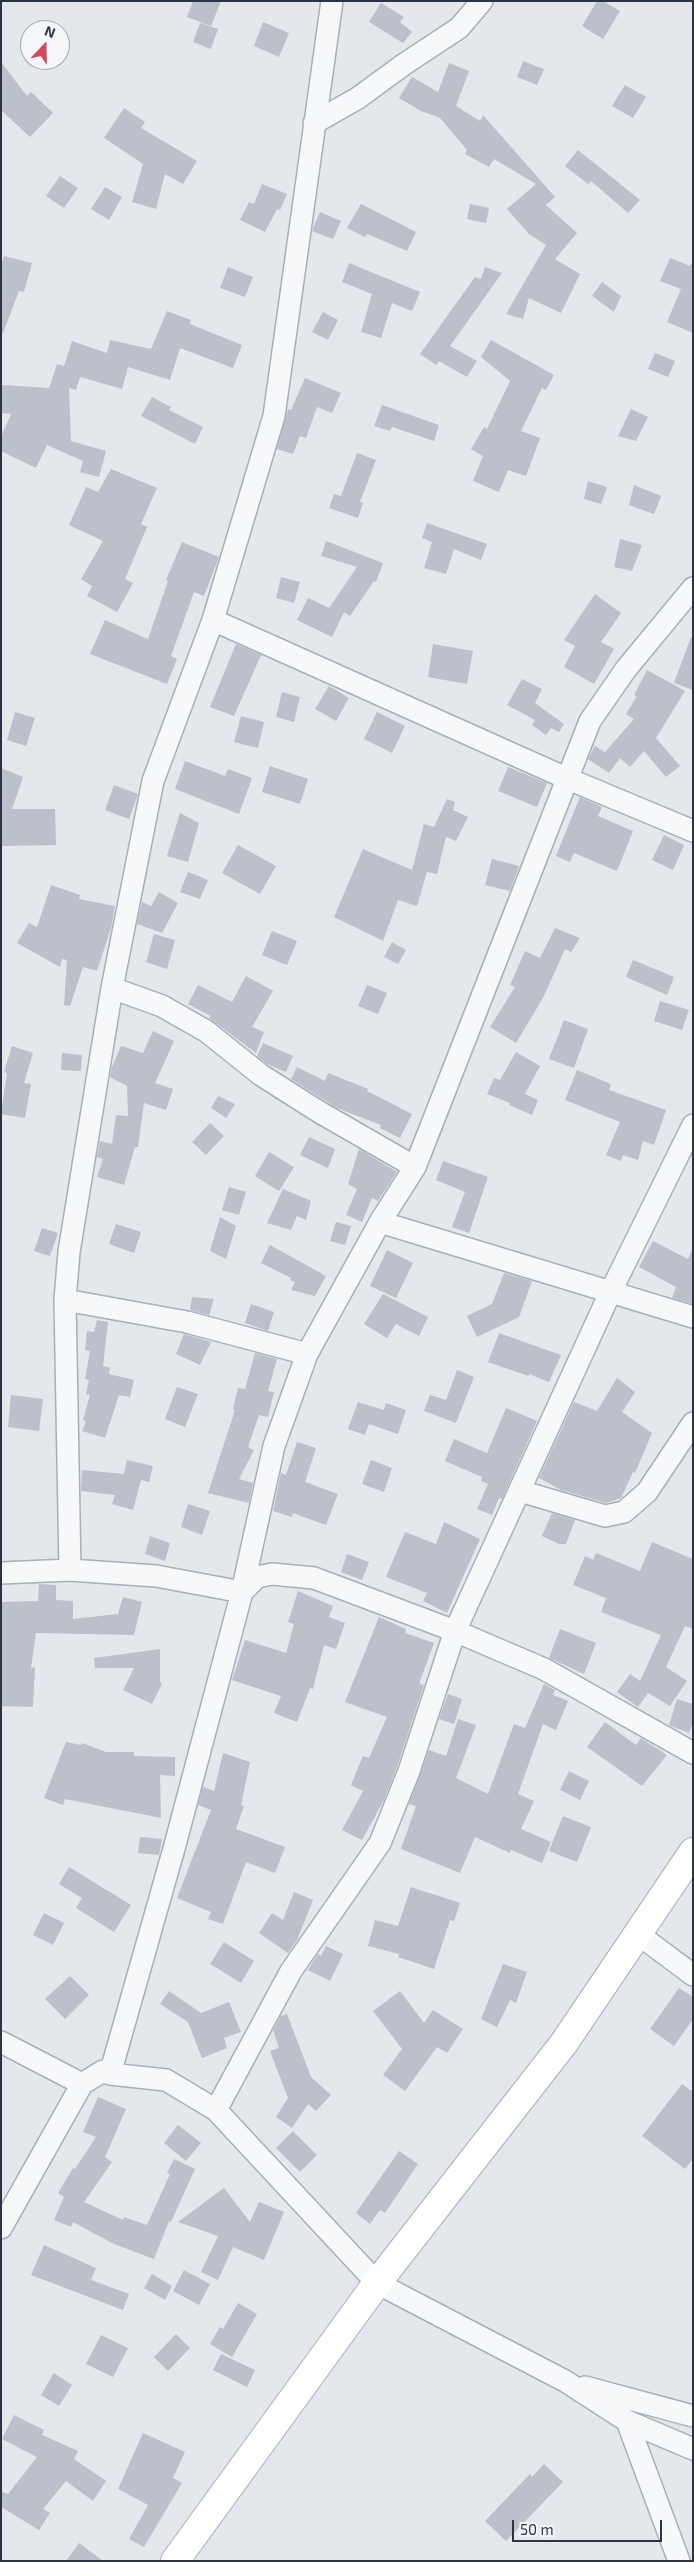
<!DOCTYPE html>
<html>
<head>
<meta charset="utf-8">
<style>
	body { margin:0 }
	#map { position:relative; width:694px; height:2562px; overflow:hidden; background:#e4e7ec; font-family:"Exo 2",sans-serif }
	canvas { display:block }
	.frame { position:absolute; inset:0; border:2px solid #2b3445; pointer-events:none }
	.north { position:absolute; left:20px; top:20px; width:50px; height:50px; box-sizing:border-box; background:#f4f6f9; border:1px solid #a4a8b1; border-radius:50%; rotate:21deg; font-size:14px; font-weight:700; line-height:20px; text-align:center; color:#2b3445 }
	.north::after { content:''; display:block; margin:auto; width:18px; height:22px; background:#d1495b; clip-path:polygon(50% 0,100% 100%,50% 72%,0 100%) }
	.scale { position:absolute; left:512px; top:2520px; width:150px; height:22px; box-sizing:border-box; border:2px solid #2b3445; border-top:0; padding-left:6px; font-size:15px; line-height:18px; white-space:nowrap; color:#2b3445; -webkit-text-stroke:4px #f4f6f9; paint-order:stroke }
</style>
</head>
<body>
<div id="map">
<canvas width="694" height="2562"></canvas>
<div class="frame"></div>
<div class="north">N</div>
<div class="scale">50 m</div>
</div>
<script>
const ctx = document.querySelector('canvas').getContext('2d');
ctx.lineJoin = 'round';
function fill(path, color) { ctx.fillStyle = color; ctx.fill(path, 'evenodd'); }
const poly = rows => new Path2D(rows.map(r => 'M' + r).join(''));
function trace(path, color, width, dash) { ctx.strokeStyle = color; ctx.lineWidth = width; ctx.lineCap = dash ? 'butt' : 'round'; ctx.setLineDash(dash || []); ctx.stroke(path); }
const building = poly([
	[193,1,221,1,211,26,187,17],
	[597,1,603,1,620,11,603,39,582,26],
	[381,3,404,17,400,22,412,32,403,43,369,22],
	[263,22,289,33,279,57,254,46],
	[200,23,218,29,211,49,193,42],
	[523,61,544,69,537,85,517,77],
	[1,62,27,96,31,92,53,113,30,137,1,110],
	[449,63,469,71,456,106,480,121,483,115,555,197,546,205,577,233,555,259,580,274,561,313,529,298,523,319,506,314,546,245,529,234,507,209,536,184,494,159,489,167,465,154,467,150,440,118,421,111,399,98,412,77,438,92],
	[625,85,646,97,633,118,612,106],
	[124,108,145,122,141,128,197,161,183,184,165,174,156,209,132,202,143,164,104,138],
	[578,150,640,200,628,213,591,181,588,184,565,166],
	[60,176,78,188,64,208,46,196],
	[262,184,287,194,280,210,277,209,265,232,240,220,249,202,254,204],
	[105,187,122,197,109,220,91,209],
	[361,204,416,232,407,251,367,234,365,237,347,228],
	[470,204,489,208,486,223,467,219],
	[320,212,341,221,333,239,312,231],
	[4,256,32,263,24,292,19,291,3,333,1,333,1,265],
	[670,258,690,266,693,261,693,333,667,322,681,289,660,281],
	[349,263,420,292,412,311,392,303,381,338,361,332,372,294,342,282],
	[228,267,253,277,245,297,220,288],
	[485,267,502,273,450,346,477,361,467,377,439,361,436,365,420,354,475,277,481,279],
	[602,282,621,296,614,312,592,296],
	[167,311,191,320,190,324,242,345,233,368,180,348,170,380,128,367,122,389,80,377,76,390,69,388,71,441,106,451,99,477,80,472,83,461,47,445,36,468,1,451,1,437,11,414,1,413,1,385,49,388,57,364,64,366,72,341,107,353,110,340,151,349],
	[323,312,338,320,328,340,312,332],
	[491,340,554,375,546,390,542,388,521,431,540,438,526,476,508,470,499,492,473,481,483,456,471,449,484,427,487,429,510,381,481,357],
	[655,353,675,361,668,377,648,369],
	[305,378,341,393,332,413,317,407,306,438,300,436,293,454,277,449,288,409,291,410],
	[152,397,171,407,169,410,203,427,195,444,141,416],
	[382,405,439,425,434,441,392,427,390,431,374,426],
	[631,409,648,417,636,441,618,436],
	[357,453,376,460,360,502,363,503,358,518,329,508,334,494,341,496],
	[111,469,157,488,141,524,147,527,125,579,133,583,117,612,87,596,92,586,81,579,103,541,69,525,86,487,98,492],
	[588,481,607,487,601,504,584,499],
	[634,485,661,496,654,514,629,505],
	[427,523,487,544,481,560,454,549,446,574,424,568,432,542,422,538],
	[620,539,642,545,632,571,614,567],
	[326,541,383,563,376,582,374,581,350,616,344,612,332,637,297,620,308,598,329,608,357,567,321,556],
	[182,542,219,557,204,596,194,592,171,656,177,659,167,684,90,654,105,620,148,639,168,581,166,580],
	[281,577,300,582,294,603,276,598],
	[595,594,621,613,601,642,614,649,594,684,564,667,575,646,564,640],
	[691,637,693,637,693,690,674,683],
	[236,644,261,655,234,716,210,707],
	[433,644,473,651,467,684,428,677],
	[647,670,685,691,656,738,680,766,666,777,644,751,630,767,620,758,609,773,588,759,595,746,605,752,634,719,626,714,637,696,634,695],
	[522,679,542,689,535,703,564,724,559,732,551,728,546,735,532,725,535,720,507,705],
	[329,686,349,698,336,721,315,709],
	[282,692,300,697,294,722,276,717],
	[15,712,35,718,26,746,7,740],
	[377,712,405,726,392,753,364,739],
	[241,716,264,722,258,748,234,742],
	[185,761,225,776,228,769,252,778,239,814,175,789],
	[270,766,308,779,300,804,262,792],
	[508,767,547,783,537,807,498,791],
	[1,768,23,777,12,809,55,809,56,845,1,846],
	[114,785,138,794,129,819,105,810],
	[580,797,602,807,598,816,633,831,617,871,574,853,570,862,556,856],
	[447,799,455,802,453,810,468,817,456,841,446,837,437,874,427,872,417,906,398,900,383,941,334,917,363,849,412,870,424,824,434,827],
	[180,813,199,823,188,862,167,856],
	[664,835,684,845,673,870,652,860],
	[238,845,276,866,260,894,222,873],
	[492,859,519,866,510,891,485,885],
	[188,872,208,880,200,899,180,892],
	[51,885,80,895,79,899,115,906,111,928,97,971,83,967,70,1006,64,1005,67,960,62,959,60,967,17,943,29,923,37,927],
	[159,892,178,903,162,933,137,924,142,902,151,906],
	[555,928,580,938,571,952,565,949,543,998,516,1043,490,1027,515,987,510,985,525,951,540,958],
	[272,931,297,941,287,965,262,955],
	[154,934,175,940,167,969,146,962],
	[392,942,406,950,398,964,384,957],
	[633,960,674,977,667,995,626,977],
	[246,976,273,991,252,1027,264,1032,256,1053,209,1018,211,1016,188,1004,198,985,232,1002],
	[367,985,387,993,378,1014,358,1006],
	[660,1001,689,1010,682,1030,654,1021],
	[564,1020,588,1029,574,1068,549,1059],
	[153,1031,174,1041,155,1083,173,1089,166,1110,144,1103,138,1147,135,1147,124,1185,97,1177,103,1159,97,1157,100,1141,112,1144,116,1115,128,1116,127,1086,110,1077,112,1067,121,1046,143,1053],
	[263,1043,293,1056,286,1072,267,1064,257,1056],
	[12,1046,33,1053,24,1083,31,1084,25,1118,1,1114,7,1073,4,1072],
	[516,1052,540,1066,525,1094,538,1100,532,1115,509,1105,510,1103,487,1094,494,1078,500,1080],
	[62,1053,82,1055,81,1071,61,1070],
	[297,1067,325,1081,328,1073,368,1089,367,1091,412,1114,400,1138,380,1128,381,1125,337,1108,291,1079],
	[577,1070,611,1084,609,1090,666,1110,654,1145,643,1141,638,1160,623,1155,621,1161,606,1155,620,1122,565,1100],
	[218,1096,235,1104,226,1118,211,1108],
	[210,1123,224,1136,206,1155,192,1142],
	[309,1137,335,1149,328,1168,300,1155],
	[359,1149,397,1172,378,1201,372,1198,362,1222,346,1215,357,1189,348,1184],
	[269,1152,294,1167,279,1191,255,1176],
	[443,1161,488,1177,469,1233,452,1227,465,1192,436,1180],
	[229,1187,246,1192,239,1215,222,1210],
	[283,1189,311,1201,306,1220,297,1216,291,1230,267,1223],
	[220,1217,236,1226,226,1259,210,1251],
	[336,1222,351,1226,345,1245,330,1241],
	[116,1224,141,1232,134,1253,109,1244],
	[42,1228,58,1233,50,1256,34,1251],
	[653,1241,688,1259,693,1248,693,1304,672,1298,676,1287,639,1267],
	[270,1245,326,1276,315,1296,291,1290,295,1282,290,1280,291,1278,261,1263],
	[387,1250,413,1263,396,1298,370,1286],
	[504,1273,532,1281,519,1317,477,1337,467,1316,492,1304],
	[383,1294,428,1317,419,1336,396,1324,387,1338,364,1324],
	[192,1297,214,1299,209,1315,190,1310],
	[251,1304,274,1312,268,1331,245,1323],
	[97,1320,108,1322,103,1366,110,1368,109,1374,134,1380,130,1397,119,1395,105,1438,82,1431,86,1421,83,1420,90,1395,86,1394,89,1380,85,1379,90,1351,85,1350,87,1331,94,1332],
	[499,1333,561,1355,549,1382,529,1374,529,1376,488,1362],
	[184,1334,211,1342,200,1365,176,1354],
	[255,1353,277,1359,268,1391,274,1392,268,1417,259,1415,248,1447,254,1450,239,1479,253,1483,249,1503,208,1493,235,1410,233,1409,238,1388,245,1389],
	[457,1370,474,1377,456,1423,424,1411,430,1395,446,1400],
	[617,1378,635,1392,622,1412,652,1433,635,1473,633,1472,621,1498,606,1503,561,1490,539,1478,574,1402,597,1411],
	[177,1387,198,1394,185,1427,165,1419],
	[11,1395,43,1399,39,1431,8,1427],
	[358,1402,384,1410,386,1403,406,1410,398,1434,369,1424,365,1435,348,1429],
	[506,1408,537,1421,502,1499,499,1498,492,1515,477,1509,488,1484,481,1481,482,1477,445,1461,454,1439,487,1453],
	[297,1442,316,1448,305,1482,338,1494,326,1525,293,1513,292,1517,273,1511,281,1473,286,1475],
	[127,1460,153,1466,149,1482,141,1480,133,1510,112,1504,115,1495,81,1491,82,1470,124,1474],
	[371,1460,392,1468,384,1492,362,1484],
	[188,1504,210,1511,202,1535,181,1527],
	[552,1513,575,1520,566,1544,559,1544,542,1536],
	[444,1522,480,1539,447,1613,423,1601,427,1593,386,1577,405,1532,436,1544],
	[150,1536,170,1543,165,1561,145,1554],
	[652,1542,693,1559,693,1629,685,1626,666,1667,687,1681,670,1706,648,1693,638,1707,617,1692,630,1674,640,1681,661,1635,601,1612,606,1598,573,1585,585,1556,593,1560,596,1553,640,1571],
	[347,1554,369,1562,362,1580,341,1572],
	[39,1584,56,1585,56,1600,73,1601,73,1619,118,1614,123,1597,142,1602,134,1635,36,1633,31,1668,35,1667,33,1707,1,1706,2,1602,38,1601],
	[298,1591,333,1606,329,1617,345,1623,336,1649,324,1645,313,1689,310,1688,297,1722,274,1713,281,1696,232,1680,245,1640,286,1653,294,1624,288,1622],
	[379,1617,406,1629,405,1633,434,1643,420,1681,420,1684,424,1685,397,1767,384,1800,362,1840,342,1830,363,1791,351,1785,363,1756,369,1758,387,1717,345,1702],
	[560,1629,596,1643,584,1674,549,1658],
	[160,1649,160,1682,162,1684,152,1704,123,1690,134,1668,95,1668,94,1658],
	[544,1684,555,1690,553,1695,568,1701,556,1730,543,1724,518,1794,534,1801,521,1829,551,1842,542,1863,511,1850,510,1853,475,1837,460,1873,401,1849,416,1806,409,1804,429,1750,446,1756,458,1719,476,1725,456,1778,488,1794,514,1724,525,1728],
	[448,1694,462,1699,454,1724,439,1719],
	[677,1699,693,1704,693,1722,689,1733,669,1725],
	[605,1722,636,1745,641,1738,667,1755,642,1786,587,1747],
	[66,1742,81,1745,82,1743,106,1752,134,1752,134,1756,175,1757,175,1776,160,1775,161,1818,65,1799,63,1805,44,1798],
	[223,1753,250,1762,241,1805,244,1806,236,1829,285,1847,275,1873,246,1862,223,1924,208,1919,211,1912,177,1898,211,1810,198,1805,203,1787,214,1791],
	[569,1771,589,1781,580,1800,560,1790],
	[563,1816,591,1827,577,1862,549,1851],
	[140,1837,162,1839,159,1855,138,1853],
	[69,1867,131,1905,114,1932,76,1908,82,1898,59,1884],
	[411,1887,460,1903,454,1921,450,1920,434,1969,398,1957,399,1954,368,1946,375,1920,398,1926],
	[294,1892,313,1900,297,1940,288,1953,259,1933,272,1913,283,1920],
	[44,1913,64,1923,53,1945,33,1935],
	[224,1942,254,1961,241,1983,210,1964],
	[326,1946,343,1954,330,1981,308,1970,318,1954,321,1956],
	[503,1964,527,1972,516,2003,510,2000,497,2027,481,2019],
	[70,1976,89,1995,65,2019,45,1999],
	[679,1988,693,1997,693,2019,674,2046,650,2029],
	[169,1991,201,2013,229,2002,241,2032,224,2038,227,2048,202,2058,188,2022,160,2004],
	[400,1991,424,2023,433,2010,463,2029,447,2053,437,2047,405,2091,383,2075,402,2049,373,2011],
	[287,2014,311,2077,331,2095,316,2111,308,2104,292,2128,276,2117,288,2098,270,2051,279,2048,273,2030,281,2016],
	[682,2084,693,2092,693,2159,685,2169,642,2136],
	[98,2097,126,2109,105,2157,112,2162,84,2202,123,2220,124,2217,147,2225,170,2174,167,2173,174,2159,195,2169,171,2222,169,2221,154,2259,114,2244,73,2222,71,2227,54,2220,64,2197,58,2193,73,2168,75,2169,96,2137,83,2132],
	[178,2125,201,2143,186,2161,164,2143],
	[293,2131,317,2155,300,2172,276,2148],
	[399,2151,418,2164,385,2213,380,2210,370,2224,356,2213],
	[224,2188,250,2222,259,2202,284,2212,264,2260,233,2247,218,2280,201,2272,218,2236,178,2222],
	[44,2245,96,2268,91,2280,129,2294,123,2310,31,2275],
	[184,2270,210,2284,199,2305,173,2291],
	[152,2274,172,2286,165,2300,144,2288],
	[238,2303,257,2314,232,2357,210,2344,220,2327,223,2329],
	[176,2334,190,2348,168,2371,154,2357],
	[101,2335,128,2348,113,2377,86,2364],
	[221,2354,255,2370,247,2387,213,2370],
	[54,2373,72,2385,59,2406,41,2395],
	[14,2415,44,2430,42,2435,78,2451,74,2459,106,2481,93,2501,66,2481,43,2509,50,2513,39,2530,1,2507,1,2491,8,2494,37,2457,2,2439],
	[143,2433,185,2452,173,2478,182,2483,144,2547,129,2539,148,2505,118,2489],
	[544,2464,563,2482,506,2541,485,2521,530,2474,532,2477],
	[79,2543,103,2561,66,2561]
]);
const street = poly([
	[314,123,358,98,403,65,459,28,482,1],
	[213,620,566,778,693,831],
	[112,988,162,1006,206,1031,261,1075,321,1113,415,1167],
	[380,1222,693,1317],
	[65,1300,187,1322,307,1354],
	[520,1491,605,1516,624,1512,647,1492,693,1423],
	[70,1570,65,1300,69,1252,112,988,153,781,213,620,274,416,332,1],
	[1,1573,70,1570,156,1576,242,1592,257,1577,272,1574,314,1578,455,1631,544,1669,693,1753],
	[638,1934,693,1975],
	[1,2042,82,2084,103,2071,110,2074,166,2080,216,2110,377,2283,565,2381,627,2421,693,2449],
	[110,2074,175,1845,242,1592,274,1446,307,1354,380,1222,415,1167,590,721,626,669,693,588],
	[216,2110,291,1971,380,1843,409,1771,455,1631,610,1293,693,1125],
	[1,2228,82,2084],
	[585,2387,693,2416],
	[627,2421,679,2561]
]);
const secondary = poly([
	[175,2561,377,2283,564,2043,693,1852]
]);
fill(building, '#bbc0ca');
trace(street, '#a9aeb7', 24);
trace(secondary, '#a9aeb7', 30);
trace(street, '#f7f8fa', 21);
trace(secondary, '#fff', 28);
</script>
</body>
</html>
